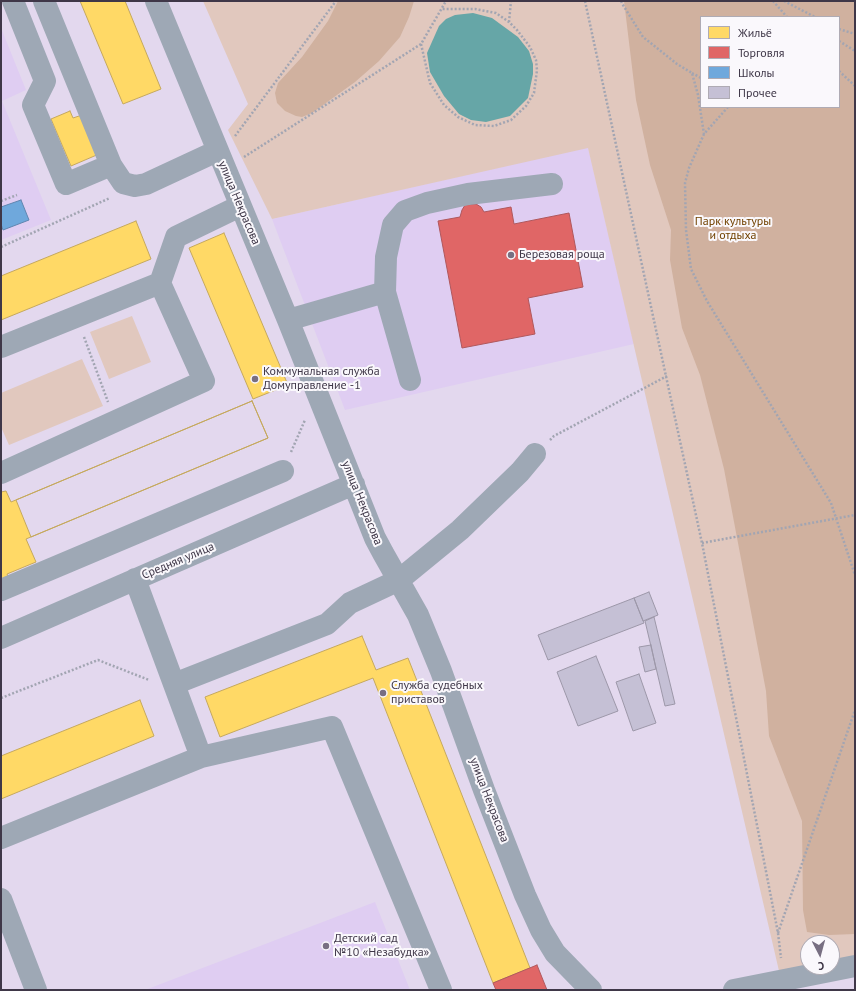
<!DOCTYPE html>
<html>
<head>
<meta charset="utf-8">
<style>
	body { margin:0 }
	#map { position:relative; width:856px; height:991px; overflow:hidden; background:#e3d8ee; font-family:"PT Sans",sans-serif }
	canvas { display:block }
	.frame { position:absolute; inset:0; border:2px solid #3f3748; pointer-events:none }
	.legend { position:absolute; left:700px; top:16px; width:140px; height:92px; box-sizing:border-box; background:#faf8fc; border:1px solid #afabb4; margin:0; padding:5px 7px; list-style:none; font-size:12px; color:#3f3748 }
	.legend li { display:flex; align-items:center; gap:8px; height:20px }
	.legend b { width:20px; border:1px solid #afabb4 }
	.north { position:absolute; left:800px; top:935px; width:40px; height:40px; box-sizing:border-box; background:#faf8fc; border:1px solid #afabb4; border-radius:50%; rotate:174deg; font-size:11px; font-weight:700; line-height:16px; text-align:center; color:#3f3748 }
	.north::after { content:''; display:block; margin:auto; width:14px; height:18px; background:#786f82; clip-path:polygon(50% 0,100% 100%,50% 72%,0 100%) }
</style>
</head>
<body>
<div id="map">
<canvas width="856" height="991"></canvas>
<div class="frame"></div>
<ul class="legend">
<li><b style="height:11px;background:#ffd966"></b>Жильё</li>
<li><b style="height:11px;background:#e06666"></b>Торговля</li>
<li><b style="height:11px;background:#6fa8dc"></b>Школы</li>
<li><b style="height:11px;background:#c5c0d5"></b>Прочее</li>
</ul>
<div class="north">С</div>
</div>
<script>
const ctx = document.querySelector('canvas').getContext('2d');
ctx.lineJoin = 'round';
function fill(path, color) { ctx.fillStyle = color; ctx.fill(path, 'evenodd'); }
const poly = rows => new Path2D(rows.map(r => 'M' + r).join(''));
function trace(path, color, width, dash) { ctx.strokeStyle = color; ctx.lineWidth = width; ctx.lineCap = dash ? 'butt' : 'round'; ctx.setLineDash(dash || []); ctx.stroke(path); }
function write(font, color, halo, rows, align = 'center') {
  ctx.font = font + ' "PT Sans",sans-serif'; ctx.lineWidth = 4; ctx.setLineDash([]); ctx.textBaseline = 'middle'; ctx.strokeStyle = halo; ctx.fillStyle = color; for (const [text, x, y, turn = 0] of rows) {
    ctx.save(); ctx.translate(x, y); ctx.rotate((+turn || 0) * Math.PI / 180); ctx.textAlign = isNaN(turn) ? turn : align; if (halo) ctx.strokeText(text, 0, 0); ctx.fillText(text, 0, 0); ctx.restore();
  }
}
const built = poly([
	[1,28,26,90,2,101,51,220,1,240],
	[588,147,634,344,345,410,272,219],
	[375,902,410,990,145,990]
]);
const green = poly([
	[203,1,855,1,855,956,832,961,832,943,808,943,808,965,779,971,588,148,272,219,228,130,248,104],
	[701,17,839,17,839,107,701,107],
	[132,316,151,362,109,379,90,332],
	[82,359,103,406,9,445,1,427,1,393]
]);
const forest = poly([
	[338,1,414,1,409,17,400,37,379,61,355,82,312,113,302,117,296,116,285,111,277,103,275,93,278,83,302,57,328,21],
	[624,1,855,1,855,934,829,935,807,932,803,910,802,821,769,736,766,691,724,469,700,375,682,328,670,260,671,230,650,165,636,100],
	[701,17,839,17,839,107,701,107]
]);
const water = poly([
	[473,13,492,18,518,37,529,51,533,64,533,74,528,98,510,116,486,122,471,120,459,114,444,96,430,72,427,53,439,26,446,19,455,15]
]);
const homes = poly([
	[80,1,125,1,161,89,123,104,80,1],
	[70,111,73,118,82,115,99,154,71,166,51,119,70,111],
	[136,221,151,259,1,320,1,276,136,221],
	[224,233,288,385,253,399,189,248,224,233],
	[252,401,268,438,31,537,16,500,252,401],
	[252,401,268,438,26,539,36,562,7,574,10,581,1,585,1,492,6,491,11,502,252,401],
	[362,636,376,670,408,658,530,968,493,983,373,678,220,737,205,697,362,636],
	[140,700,154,736,1,799,1,756,140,700]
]);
const shops = poly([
	[476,204,481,207,484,212,511,207,514,224,569,213,583,287,528,298,535,334,462,348,438,221,460,217,462,210,465,205,476,204],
	[537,965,547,990,496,990,493,983,537,965]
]);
const schools = poly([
	[21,200,29,220,3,230,1,224,1,207,21,200]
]);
const building = poly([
	[649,592,658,615,643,621,634,598,649,592],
	[634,598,644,623,548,660,538,635,634,598],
	[654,617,675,704,665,706,645,621,654,617],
	[651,645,656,669,645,672,639,647,651,645],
	[596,656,618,711,578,726,557,672,596,656],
	[639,674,656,723,633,731,616,682,639,674]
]);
const path = poly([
	[585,1,702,543,778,933,781,958],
	[621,1,623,5,643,37,677,64,692,73,698,95,704,134],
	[773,1,787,17],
	[784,1,815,17],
	[509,22,511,1],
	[839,29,855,34],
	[839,41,855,51],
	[421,44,430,83,444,105,458,117,475,125,494,126,511,120,526,106,534,93,537,70,536,60,530,47,517,30,509,22,496,13,475,9,441,9],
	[839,71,855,86],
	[692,73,701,78],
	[728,107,704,134,689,168,685,183,686,230,691,269,707,301,831,503,855,575],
	[235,136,336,1],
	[244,157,421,44,446,1],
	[1,201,17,195],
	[1,247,110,198],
	[84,337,108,402],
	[550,440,554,436,667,376],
	[291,452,305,420],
	[702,543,855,515],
	[1,698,98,660,149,680],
	[778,933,855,710]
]);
const minor = poly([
	[13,1,45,81,33,105,66,184,111,165],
	[44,1,111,165,123,183,135,186,146,184,217,151],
	[156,1,288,320,375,538,383,553,418,615,441,671,484,790,525,895,541,930,555,953,591,990],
	[288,320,385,292],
	[1,347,160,283],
	[410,380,385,292,386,257,393,225,405,211,427,203,468,194,552,184],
	[1,473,204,381,160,283,176,237,240,206],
	[135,579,201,757],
	[1,590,283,471],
	[1,638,354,484],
	[174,684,327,624,350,603,399,580,460,530,520,472,535,454],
	[1,838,201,757,332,727,441,990],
	[1,899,36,990],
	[734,990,855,966]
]);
const markers = [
	[511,255,4,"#786f82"],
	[255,379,4,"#786f82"],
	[383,693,4,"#786f82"],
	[326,946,4,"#786f82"]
];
const streetNames = [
	["улица Некрасова",239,203,67],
	["улица Некрасова",362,503,68],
	["Средняя улица",178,561,-23],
	["улица Некрасова",489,800,69]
];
const parkNames = [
	["Парк культуры",733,222],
	["и отдыха",733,236]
];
const poiNames = [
	["Березовая роща",519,255],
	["Коммунальная служба",263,372],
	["Домуправление -1",263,386],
	["Служба судебных",391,686],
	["приставов",391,700],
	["Детский сад",334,939],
	["№10 «Незабудка»",334,953]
];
fill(built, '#dfcdf2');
fill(green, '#e1c8be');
fill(forest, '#d0b19f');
fill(water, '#66a6a7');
fill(homes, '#ffd966');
trace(homes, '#c5a85d', 1);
fill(shops, '#e06666');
trace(shops, '#b0585d', 1);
fill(schools, '#6fa8dc');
trace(schools, '#6186b0', 1);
fill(building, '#c5c0d5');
trace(building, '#9c97a8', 1);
trace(path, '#a2a5b2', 2.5, [2, 2]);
trace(minor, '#9ea8b5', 22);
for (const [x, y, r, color] of markers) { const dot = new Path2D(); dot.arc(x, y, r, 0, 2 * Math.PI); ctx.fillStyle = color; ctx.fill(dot); trace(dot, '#faf8fc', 1.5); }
write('12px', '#3f3748', '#faf8fc', streetNames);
write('12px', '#714200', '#faf8fc', parkNames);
write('12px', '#3f3748', '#faf8fc', poiNames, 'left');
</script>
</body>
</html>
